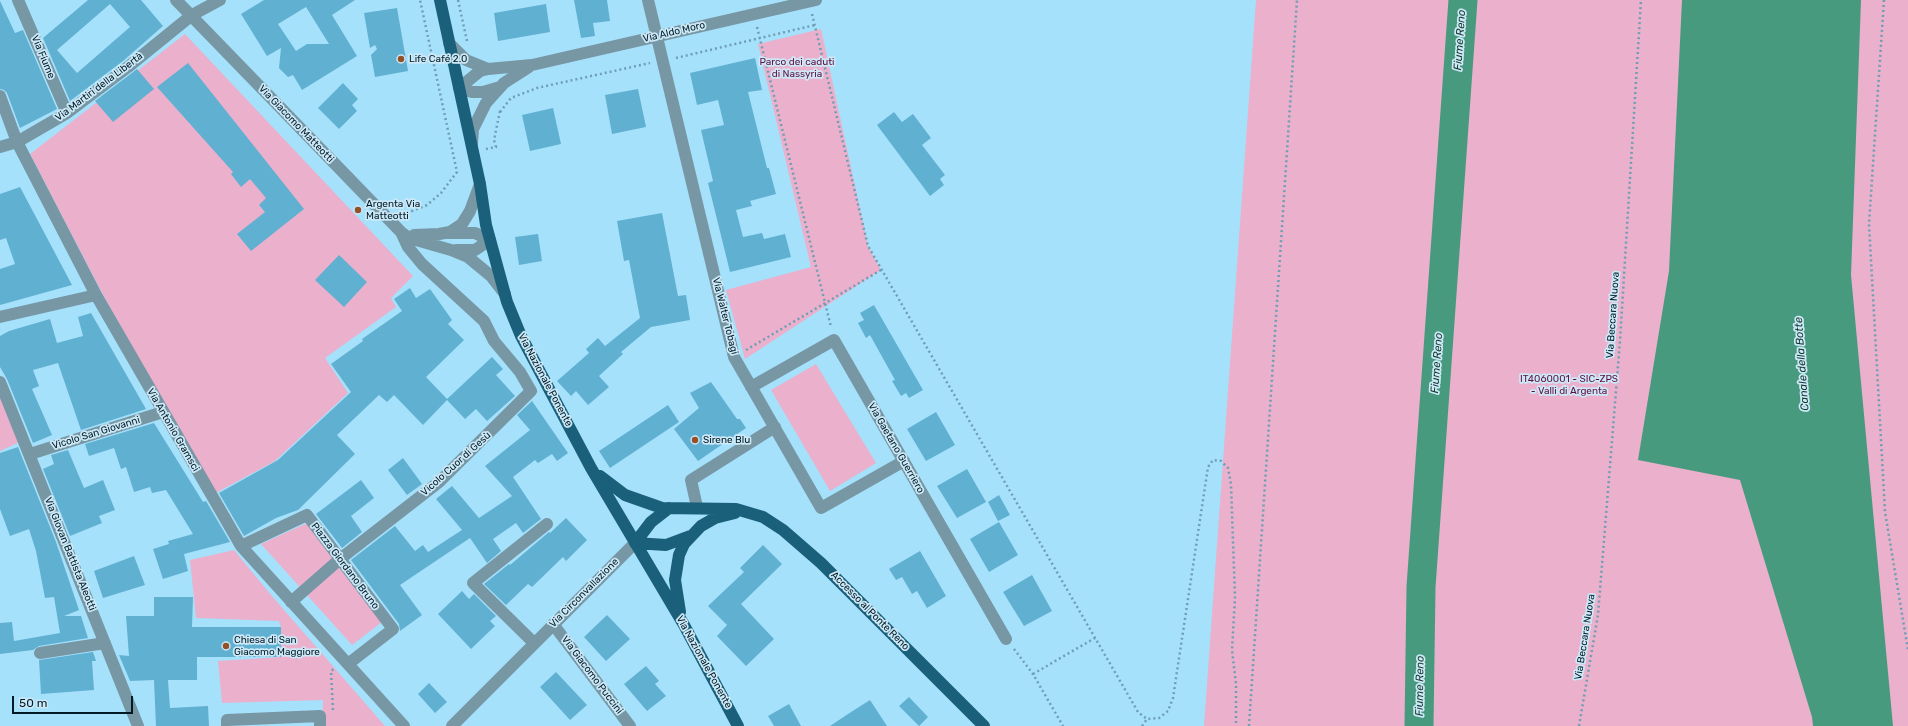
<!DOCTYPE html>
<html>
<head>
<meta charset="utf-8">
<style>
	body { margin:0 }
	#map { position:relative; width:1908px; height:726px; overflow:hidden; background:#a6e1fc; font-family:Rubik,sans-serif }
	canvas { display:block }
	.scale { position:absolute; left:12px; top:696px; width:121px; height:18px; box-sizing:border-box; border:2px solid #001a26; border-top:0; padding-left:5px; font-size:12px; line-height:14px; white-space:nowrap; color:#001a26; -webkit-text-stroke:3px #cde9f7; paint-order:stroke }
</style>
</head>
<body>
<div id="map">
<canvas width="1908" height="726"></canvas>
<div class="scale">50 m</div>
</div>
<script>
const ctx = document.querySelector('canvas').getContext('2d');
ctx.lineJoin = 'round';
function fill(path, color) { ctx.fillStyle = color; ctx.fill(path, 'evenodd'); }
const poly = rows => new Path2D(rows.map(r => 'M' + r).join(''));
function trace(path, color, width, dash) { ctx.strokeStyle = color; ctx.lineWidth = width; ctx.lineCap = dash ? 'butt' : 'round'; ctx.setLineDash(dash || []); ctx.stroke(path); }
function write(font, color, halo, rows, align = 'center') {
  ctx.font = font + ' Rubik,sans-serif'; ctx.lineWidth = 3.5; ctx.setLineDash([]); ctx.textBaseline = 'middle'; ctx.strokeStyle = halo; ctx.fillStyle = color; for (const [text, x, y, turn = 0] of rows) {
    ctx.save(); ctx.translate(x, y); ctx.rotate((+turn || 0) * Math.PI / 180); ctx.textAlign = isNaN(turn) ? turn : align; if (halo) ctx.strokeText(text, 0, 0); ctx.fillText(text, 0, 0); ctx.restore();
  }
}
const green = poly([
	[1256,0,1908,0,1908,726,1204,726],
	[821,29,868,246,881,270,745,359,726,290,811,267,758,44],
	[185,34,413,276,391,298,396,307,325,358,348,393,275,461,214,494,102,293,30,154],
	[816,364,876,463,830,491,771,390],
	[0,387,24,440,0,451],
	[307,523,382,622,352,645,261,544],
	[234,550,271,595,385,726,322,726,323,700,222,703,218,661,281,657,281,627,279,621,196,618,190,560]
]);
const water = poly([
	[1682,0,1861,0,1851,275,1893,726,1813,726,1812,717,1740,480,1638,460,1669,271]
]);
const river = poly([
	[1419,726,1421,587,1463,0]
]);
const building = poly([
	[88,0,141,0,163,26,123,61,70,101,43,38],
	[110,4,130,27,77,73,57,50],
	[264,0,355,0,332,15,357,56,302,90,293,75,288,77,279,68,281,48,267,56,241,14],
	[306,7,329,44,307,44,296,51,278,24],
	[574,0,607,0,610,21,593,23,595,36,581,38],
	[0,1,15,33,23,30,57,109,20,128,7,93,4,90,0,89],
	[546,4,550,32,498,41,494,13],
	[397,8,408,71,375,77,371,55,377,49,375,45,370,48,364,13],
	[755,58,762,90,748,92,767,168,769,168,776,194,750,201,752,206,736,210,743,237,762,233,764,239,785,234,791,257,730,272,708,183,713,181,701,130,724,125,718,100,697,105,690,73],
	[188,63,304,209,251,251,237,234,265,212,259,205,266,198,250,179,241,187,231,174,233,172,157,87],
	[137,69,154,89,113,122,95,101],
	[343,83,358,99,352,105,357,111,339,129,318,108],
	[638,89,646,127,612,134,605,95],
	[553,108,561,144,530,151,522,115],
	[894,112,902,122,913,114,931,138,922,145,945,175,940,179,944,185,930,196,877,125],
	[20,187,72,285,0,305,0,269,15,264,6,238,0,240,0,194],
	[662,213,678,296,686,295,690,320,651,327,621,352,623,354,599,376,609,387,588,405,576,391,571,396,557,381,589,353,586,349,598,338,605,346,640,318,629,260,624,261,617,221],
	[538,234,542,261,519,265,515,237],
	[339,255,367,282,344,307,315,280],
	[410,288,416,298,430,289,452,320,448,324,464,340,426,377,447,399,492,357,503,369,496,375,515,396,487,421,476,409,465,419,447,400,423,425,394,395,387,402,379,395,337,435,355,454,298,510,276,518,244,536,219,493,278,460,351,392,331,364,363,341,362,339,402,311,394,299],
	[874,305,923,390,909,398,906,393,901,396,892,381,895,380,870,335,866,338,858,323,864,320,860,313],
	[91,313,146,409,81,430,58,363,33,370,39,386,32,389,52,435,33,443,7,379,0,367,0,336,9,331,50,319,57,343,83,336,78,317],
	[711,382,737,419,740,419,746,428,698,461,674,429,699,408,690,393],
	[532,401,568,453,557,461,552,454,538,463,535,460,513,477,541,519,523,533,516,523,493,539,501,551,487,563,470,538,400,585,422,615,400,631,399,624,351,560,395,526,415,551,423,545,428,552,462,530,436,499,452,486,479,518,512,496,485,466,530,430,517,415],
	[668,405,679,422,610,468,599,451],
	[936,412,955,445,926,461,907,429],
	[154,423,203,502,206,501,230,542,184,554,188,571,163,579,153,549,169,544,168,541,193,534,166,490,152,493,150,487,134,492,126,467,121,469,114,448,89,456,85,444],
	[18,447,56,542,79,610,64,616,81,616,88,638,39,646,33,650,0,654,0,623,12,622,14,641,60,633,54,597,45,598,36,551,29,529,10,536,0,509,0,453],
	[68,450,84,488,103,480,115,510,99,516,102,523,70,536,43,469,54,464,51,455],
	[403,458,422,484,407,495,388,470],
	[967,469,986,502,957,518,937,486],
	[361,480,374,498,351,516,362,532,342,548,316,514],
	[999,495,1010,515,998,521,988,502],
	[566,518,587,540,566,561,563,557,532,587,528,584,506,605,484,584,509,564,510,565,549,532,550,533],
	[999,522,1018,555,989,572,970,539],
	[763,545,782,564,741,604,774,639,746,666,717,636,727,625,708,606,744,572,740,568],
	[920,551,946,596,927,608,917,591,912,594,902,577,896,580,889,569],
	[134,556,145,585,103,598,94,571],
	[1032,575,1052,611,1024,626,1003,592],
	[462,591,469,599,474,594,496,616,490,621,495,626,471,649,438,614],
	[154,597,193,597,192,627,281,627,281,657,197,657,197,680,168,680,170,708,208,706,209,726,156,726,154,680,130,681,119,655,129,656,126,616,154,616],
	[607,615,630,639,606,661,584,637],
	[93,652,96,661,92,661,94,690,41,694,39,660],
	[646,666,659,681,655,684,666,696,647,711,624,684],
	[556,672,587,705,570,720,540,687],
	[429,683,447,702,435,713,418,694],
	[909,697,928,717,919,726,899,706],
	[870,700,887,726,830,726,848,714],
	[789,704,801,726,774,726,768,716]
]);
const path = poly([
	[458,0,467,41],
	[1884,0,1869,224,1885,512,1908,650],
	[812,14,868,246,1138,712,1147,719,1159,718,1168,711,1173,698,1208,467,1213,460,1221,461,1228,468,1231,484,1235,598,1232,650,1236,684,1236,726],
	[757,27,831,327],
	[676,58,815,25],
	[500,112,511,98,537,88,650,63],
	[486,149,496,147,494,140,500,111],
	[402,215,427,205,441,193,457,172,420,0],
	[746,350,881,270],
	[1014,649,1033,674,1063,726],
	[1033,674,1095,638],
	[333,710,331,671,335,668],
	[1142,726,1147,719],
	[1249,726,1297,0],
	[1579,726,1598,615,1620,341,1641,0]
]);
const minor = poly([
	[18,0,67,113],
	[176,0,401,232,409,238,451,250,468,257,491,276,505,294],
	[648,0,734,357,821,508,904,461],
	[449,43,466,60,488,69],
	[459,88,480,71,488,69,532,65,816,0],
	[459,88,472,92,483,92,500,87],
	[0,96,17,142,96,295,241,546,404,726],
	[472,143,473,129,486,103,504,83,529,67],
	[0,147,17,142,67,113,128,67,192,15,220,0],
	[448,233,475,233,490,240,475,250,456,250],
	[414,235,439,234,450,232,462,224,470,211,480,184],
	[0,317,96,295],
	[0,382,138,726],
	[751,387,834,340,1006,639],
	[30,454,163,412],
	[697,507,691,480,775,427],
	[241,546,307,515,393,629,348,664],
	[291,602,340,559,439,482,531,391,520,372,494,341,484,321,422,264,408,247,401,232],
	[553,624,630,726],
	[534,643,473,583,547,524],
	[40,653,105,643],
	[227,726,227,720,320,716,320,726],
	[452,726,635,543]
]);
const major = poly([
	[440,0,480,184,486,225,507,302,521,336,591,468,684,625,738,726],
	[600,476,625,495,662,508,736,509,763,517,783,530,821,563,984,726],
	[635,543,666,545,690,536],
	[635,543,651,522,669,508],
	[680,612,675,580,679,555,684,544,701,526,715,518,735,513]
]);
const markers = [
	[401,59,4,"#965028"],
	[358,210,4,"#965028"],
	[695,440,4,"#965028"],
	[226,646,4,"#965028"]
];
const streetNames = [
	["Via Aldo Moro",674,32,-13],
	["Via Fiume",43,57,67],
	["Via Martiri della Libertà",99,87,-37],
	["Via Giacomo Matteotti",296,124,46],
	["Via Beccara Nuova",1613,315,-86],
	["Via Walter Tobagi",725,316,76],
	["Via Nazionale Ponente",545,380,62],
	["Via Antonio Gramsci",173,430,60],
	["Vicolo San Giovanni",96,433,-17],
	["Via Gaetano Guerriero",896,448,60],
	["Vicolo Cuor di Gesù",456,464,-42],
	["Via Giovan Battista Aleotti",70,554,68],
	["Piazza Giordano Bruno",345,566,53],
	["Via Circonvallazione",584,593,-45],
	["Accesso al Ponte Reno",870,611,45],
	["Via Beccara Nuova",1585,637,-81],
	["Via Nazionale Ponente",704,662,61],
	["Via Giacomo Puccini",592,675,53]
];
const poiNames = [
	["Life Café 2.0",409,59],
	["Argenta Via",366,204],
	["Matteotti",366,216],
	["Sirene Blu",703,440],
	["Chiesa di San",234,640],
	["Giacomo Maggiore",234,652]
];
const parkNames = [
	["Parco dei caduti",797,62],
	["di Nassyria",797,74],
	["IT4060001 - SIC-ZPS",1569,379],
	["- Valli di Argenta",1569,391]
];
const waterNames = [
	["Fiume Reno",1460,40,-86],
	["Fiume Reno",1437,363,-86],
	["Canale della Botte",1802,364,-94],
	["Fiume Reno",1420,686,-89]
];
fill(green, '#eab0cc');
fill(water, '#479a7d');
trace(river, '#479a7d', 29);
fill(building, '#60b0d2');
trace(path, '#6e9eb4', 2.5, [2, 3]);
trace(minor, '#7797a5', 12);
trace(major, '#1b607a', 12);
for (const [x, y, r, color] of markers) { const dot = new Path2D(); dot.arc(x, y, r, 0, 2 * Math.PI); ctx.fillStyle = color; ctx.fill(dot); trace(dot, '#cde9f7', 1.5); }
write('10px', '#001a26', '#cde9f7', streetNames);
write('10px', '#001a26', '#cde9f7', poiNames, 'left');
write('10px', '#5f1041', '#cde9f7', parkNames);
write('italic 11px', '#11372a', '#cde9f7', waterNames);
</script>
</body>
</html>
